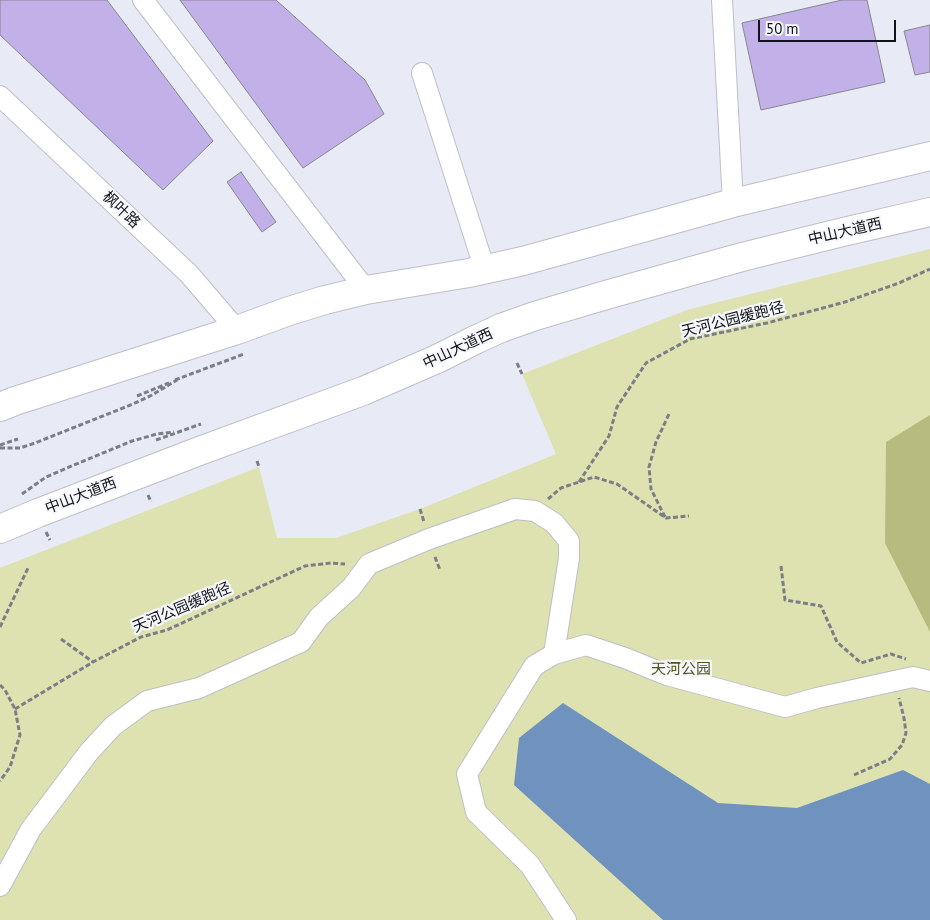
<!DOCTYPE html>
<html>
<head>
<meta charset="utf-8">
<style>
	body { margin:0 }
	#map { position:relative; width:930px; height:920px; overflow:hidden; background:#e8eaf5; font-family:"PT Sans",sans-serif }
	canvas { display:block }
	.scale { position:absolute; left:758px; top:20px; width:138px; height:22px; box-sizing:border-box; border:2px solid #121317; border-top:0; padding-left:6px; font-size:15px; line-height:18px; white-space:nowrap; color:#121317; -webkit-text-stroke:4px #f6f8fe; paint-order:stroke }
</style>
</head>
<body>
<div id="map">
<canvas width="930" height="920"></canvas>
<div class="scale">50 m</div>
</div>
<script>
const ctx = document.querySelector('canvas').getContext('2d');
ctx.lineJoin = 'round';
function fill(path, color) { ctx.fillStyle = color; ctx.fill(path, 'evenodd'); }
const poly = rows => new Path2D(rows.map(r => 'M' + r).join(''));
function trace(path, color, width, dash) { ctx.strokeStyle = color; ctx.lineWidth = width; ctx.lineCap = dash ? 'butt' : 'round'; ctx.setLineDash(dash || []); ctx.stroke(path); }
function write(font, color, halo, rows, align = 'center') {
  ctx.font = font + ' "PT Sans","Noto Sans SC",sans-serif'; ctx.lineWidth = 4.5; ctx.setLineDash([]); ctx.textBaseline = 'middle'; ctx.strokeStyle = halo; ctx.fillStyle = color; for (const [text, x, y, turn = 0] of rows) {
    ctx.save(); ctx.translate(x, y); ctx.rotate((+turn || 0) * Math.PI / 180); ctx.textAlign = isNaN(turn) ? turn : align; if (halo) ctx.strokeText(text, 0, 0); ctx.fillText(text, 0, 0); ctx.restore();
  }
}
const green = poly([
	[930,249,930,920,0,920,0,568,259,467,277,538,336,538,420,509,556,454,522,374,687,310]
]);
const forest = poly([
	[930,415,930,632,885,543,886,442]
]);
const water = poly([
	[563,703,718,803,797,808,903,770,930,784,930,920,663,920,514,785,519,738]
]);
const building = poly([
	[0,0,107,0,213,141,163,190,0,35,0,0],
	[180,0,276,0,365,80,384,114,303,168,180,0],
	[842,0,867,0,885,82,761,110,742,23,842,0],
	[930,25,930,72,915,75,904,31,930,25],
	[241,172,276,222,262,232,227,182,241,172]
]);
const path = poly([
	[517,363,522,374],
	[175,380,244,354],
	[137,396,169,383],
	[156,440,201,424],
	[0,445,18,439],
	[0,448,20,448,35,443,133,404,152,395,177,380],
	[257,461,259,467],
	[579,482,609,436,617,407,646,363,690,339,767,323,845,302,899,283,930,269],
	[22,494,46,477,74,465,132,441,157,434,174,432],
	[148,495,151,502],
	[548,499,561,488,594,477,617,484,666,518,689,516],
	[420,509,424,522],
	[665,517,651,489,649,467,656,442,669,414],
	[46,532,50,540],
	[435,557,440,570],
	[781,566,785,600,821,606,837,642,861,663,891,654,906,659],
	[0,627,28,568],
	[61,639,93,662],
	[0,685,5,690,15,709,20,735,10,767,0,781],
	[15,709,93,662,141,637,167,630,305,566,331,563,345,564],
	[854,775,890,759,902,745,906,733,904,718,899,698]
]);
const minor = poly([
	[143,0,366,290],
	[722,0,733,203],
	[422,73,485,270],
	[0,96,189,274,237,330],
	[554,654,534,666,467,774,476,812,530,865,566,920],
	[0,886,31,829,89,752,113,726,147,701,199,688,301,642,319,617,351,588,369,564,429,539,515,509,535,511,554,523,569,541,569,558,554,654,586,645,625,658,667,675,785,707,817,698,913,677,930,681]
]);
const highway = poly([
	[0,407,15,401,237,330,289,311,325,300,366,290,469,273,523,261,733,203,930,156],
	[0,529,38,513,202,450,363,391,437,359,475,340,501,328,535,316,606,295,742,257,843,232,930,212]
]);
const streetNames = [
	["枫叶路",121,210,44],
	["中山大道西",845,232,-13],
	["天河公园缓跑径",733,320,-14],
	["中山大道西",458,349,-25],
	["中山大道西",81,496,-21],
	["天河公园缓跑径",182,608,-23]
];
const parkNames = [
	["天河公园",681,670]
];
fill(green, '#dee2b0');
fill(forest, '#b7bb80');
fill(water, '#7092bf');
fill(building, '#c1b1e8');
trace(building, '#88868f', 1);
trace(minor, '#bdbfc9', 22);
trace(highway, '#bdbfc9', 30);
trace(path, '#7c7e85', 3, [5, 2.5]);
trace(minor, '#fff', 20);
trace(highway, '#fff', 28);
write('15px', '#121317', '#f6f8fe', streetNames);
write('15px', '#535613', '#f6f8fe', parkNames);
</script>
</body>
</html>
